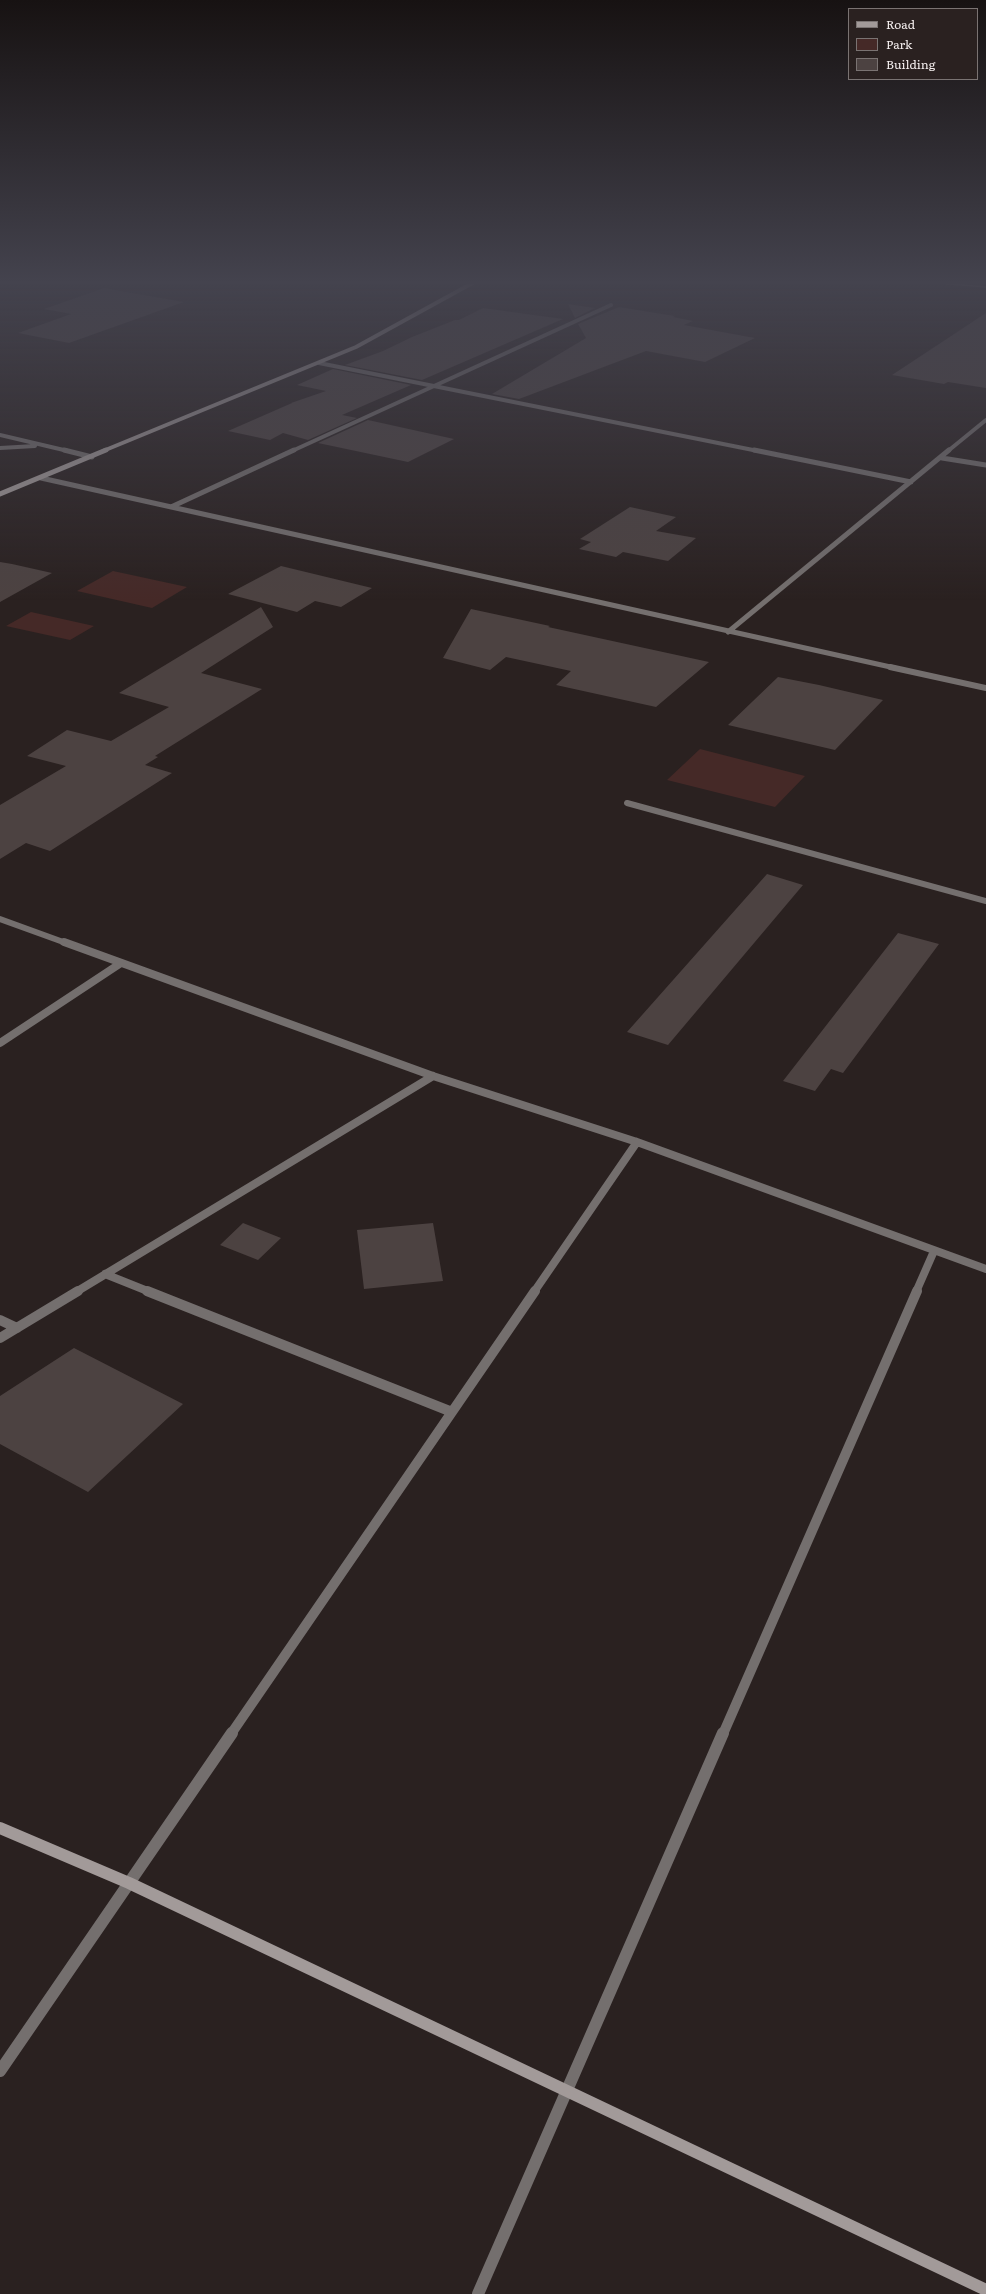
<!DOCTYPE html>
<html>
<head>
<meta charset="utf-8">
<style>
	body { margin:0 }
	#map { position:relative; width:986px; height:2294px; overflow:hidden; background:#2a2120; font-family:Literata,serif }
	canvas { display:block }
	.legend { position:absolute; left:848px; top:8px; width:130px; height:72px; box-sizing:border-box; background:#2a2120; border:1px solid #7a7372; margin:0; padding:5px 7px; list-style:none; font-size:12px; color:#f3eded }
	.legend li { display:flex; align-items:center; gap:8px; height:20px }
	.legend b { width:20px; border:1px solid #7a7372 }
</style>
</head>
<body>
<div id="map">
<canvas width="986" height="2294"></canvas>
<ul class="legend">
<li><b style="height:5px;background:#a29a99"></b>Road</li>
<li><b style="height:11px;background:#452927"></b>Park</li>
<li><b style="height:11px;background:#4c4241"></b>Building</li>
</ul>
</div>
<script>
const ctx = document.querySelector('canvas').getContext('2d');
ctx.lineJoin = 'round';
function fill(path, color) { ctx.fillStyle = color; ctx.fill(path, 'evenodd'); }
const poly = rows => new Path2D(rows.map(r => 'M' + r).join(''));
function trace(path, color, width, dash) { ctx.strokeStyle = color; ctx.lineWidth = width; ctx.lineCap = dash ? 'butt' : 'round'; ctx.setLineDash(dash || []); ctx.stroke(path); }
const green = poly([
	[113,571,187,587,152,608,77,591],
	[31,612,94,626,70,640,6,626],
	[700,749,805,776,775,807,667,780]
]);
const building = poly([
	[104,288,184,302,69,343,18,333,71,314,44,309],
	[568,304,595,308,575,318],
	[619,307,675,316,673,317,693,321,684,325,755,338,705,362,646,351,519,399,492,394,586,338,578,324],
	[483,308,563,319,422,380,345,365,383,351,412,337,455,320,459,320],
	[986,313,986,388,948,382,944,384,892,375],
	[333,369,411,385,342,415,357,418,308,440,283,433,270,440,228,431,292,403,291,403,326,391,297,385],
	[368,420,454,439,408,462,318,443],
	[630,507,676,517,656,531,696,538,668,561,623,552,616,557,579,549,591,542,580,539],
	[0,562,12,564,52,573,0,602],
	[281,566,372,588,341,607,315,601,297,612,228,594],
	[261,607,273,627,201,673,262,689,155,756,158,757,145,765,172,773,50,851,26,843,0,859,0,805,66,766,27,756,67,730,111,741,169,707,119,693],
	[471,609,550,626,548,627,709,662,656,707,556,685,571,671,506,657,490,670,443,658],
	[778,677,819,685,883,700,835,750,728,725],
	[767,874,803,885,668,1045,627,1032],
	[898,933,939,944,843,1073,831,1069,815,1091,783,1081],
	[243,1223,281,1238,258,1260,220,1245],
	[433,1223,443,1281,364,1289,357,1230],
	[74,1348,183,1404,88,1492,0,1444,0,1396]
]);
const streetFar5 = poly([
	[319,363,758,451],
	[0,435,68,451],
	[0,448,35,446],
	[292,451,611,305],
	[948,451,986,420]
]);
const streetFar4 = poly([
	[64,450,92,457],
	[754,450,911,482],
	[942,458,986,465],
	[41,478,895,668],
	[171,507,294,450],
	[728,632,949,450]
]);
const streetFar3 = poly([
	[890,667,986,688],
	[627,803,986,901],
	[0,919,66,943]
]);
const streetFar2 = poly([
	[64,942,433,1076,637,1142,986,1269],
	[0,1043,121,963],
	[105,1274,150,1292],
	[76,1292,433,1076],
	[534,1292,637,1142],
	[916,1292,934,1251]
]);
const streetFar1 = poly([
	[147,1291,452,1412],
	[0,1320,17,1328],
	[0,1338,78,1291],
	[231,1734,535,1291],
	[723,1734,917,1291]
]);
const street = poly([
	[0,2071,232,1733],
	[478,2294,723,1733]
]);
const secondaryFar2 = poly([
	[103,451,356,347,478,280]
]);
const secondaryFar1 = poly([
	[0,494,106,450]
]);
const secondary = poly([
	[0,1828,129,1883,986,2290]
]);
const rail = poly([
	[903,280,986,287]
]);
fill(green, '#452927');
fill(building, '#4c4241');
trace(streetFar5, '#746f6e', 4);
trace(streetFar4, '#746f6e', 5);
trace(streetFar3, '#746f6e', 6);
trace(streetFar2, '#746f6e', 8);
trace(streetFar1, '#746f6e', 10);
trace(street, '#746f6e', 12);
trace(secondaryFar2, '#a29a99', 4);
trace(secondaryFar1, '#a29a99', 5);
trace(secondary, '#a29a99', 12);
trace(rail, '#9b9493', 1.5);
const sky = ctx.createLinearGradient(0, 0, 0, 601);
sky.addColorStop(0, '#171212');
sky.addColorStop(0.47, '#44434e');
sky.addColorStop(1, '#44434e00');
ctx.fillStyle = sky;
ctx.fillRect(0, 0, 986, 601);
</script>
</body>
</html>
